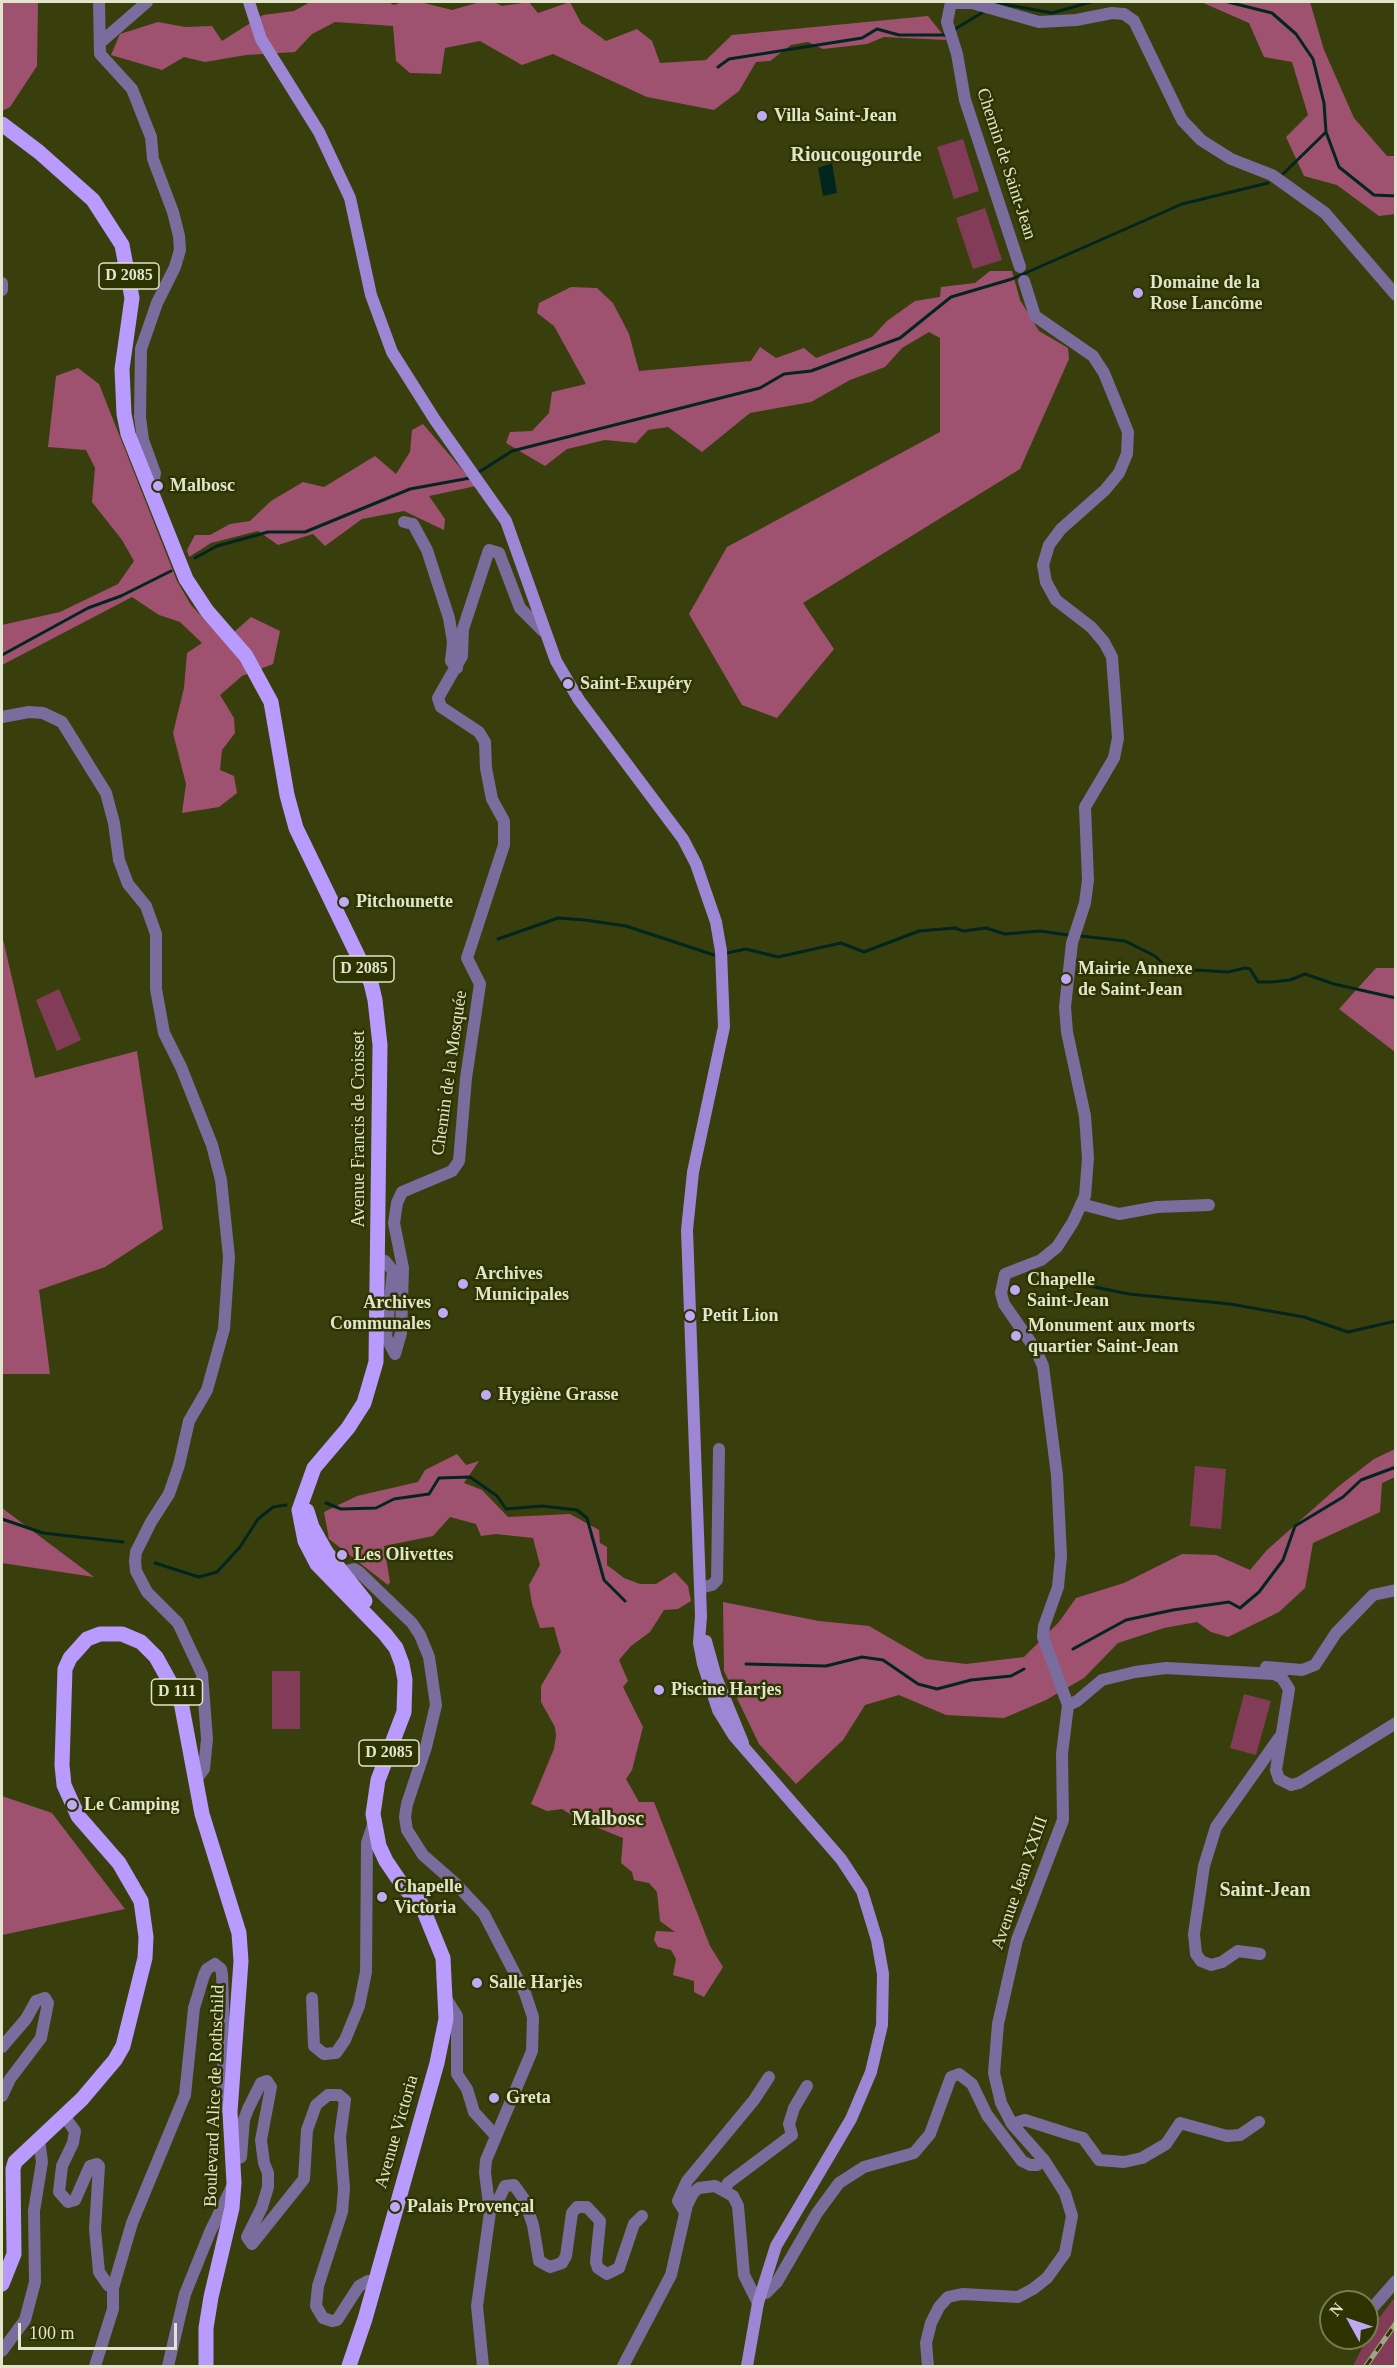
<!DOCTYPE html>
<html>
<head>
<meta charset="utf-8">
<style>
	body { margin:0 }
	#map { position:relative; width:1397px; height:2368px; overflow:hidden; background:#383f0d; font-family:"Times New Roman",serif }
	canvas { display:block }
	.frame { position:absolute; inset:0; border:3px solid #e0e5cb; pointer-events:none }
	.north { position:absolute; left:1319px; top:2290px; width:60px; height:60px; box-sizing:border-box; background:#2e3401; border:2px solid #757b52; border-radius:50%; rotate:310deg; font-size:16px; font-weight:700; line-height:24px; text-align:center; color:#e0e5cb }
	.north::after { content:''; display:block; margin:auto; width:21px; height:27px; background:#bfa9f4; clip-path:polygon(50% 0,100% 100%,50% 72%,0 100%) }
	.scale { position:absolute; left:18px; top:2323px; width:159px; height:27px; box-sizing:border-box; border:3px solid #e0e5cb; border-top:0; padding-left:8px; font-size:18px; line-height:21px; white-space:nowrap; color:#e0e5cb; -webkit-text-stroke:4px #2e3401; paint-order:stroke }
</style>
</head>
<body>
<div id="map">
<canvas width="1397" height="2368"></canvas>
<div class="frame"></div>
<div class="north">N</div>
<div class="scale">100 m</div>
</div>
<script>
const ctx = document.querySelector('canvas').getContext('2d');
ctx.lineJoin = 'round';
function fill(path, color) { ctx.fillStyle = color; ctx.fill(path, 'evenodd'); }
const poly = rows => new Path2D(rows.map(r => 'M' + r).join(''));
function trace(path, color, width, dash) { ctx.strokeStyle = color; ctx.lineWidth = width; ctx.lineCap = dash ? 'butt' : 'round'; ctx.setLineDash(dash || []); ctx.stroke(path); }
function write(font, color, halo, rows, align = 'center') {
  ctx.font = font + ' "Times New Roman",serif'; ctx.lineWidth = 5; ctx.setLineDash([]); ctx.textBaseline = 'middle'; ctx.strokeStyle = halo; ctx.fillStyle = color; for (const [text, x, y, turn = 0] of rows) {
    ctx.save(); ctx.translate(x, y); ctx.rotate((+turn || 0) * Math.PI / 180); ctx.textAlign = isNaN(turn) ? turn : align; if (halo) ctx.strokeText(text, 0, 0); ctx.fillText(text, 0, 0); ctx.restore();
  }
}
const green = poly([
	[963,139,979,191,954,199,937,147],
	[985,208,1002,260,973,269,956,218],
	[59,989,81,1040,57,1051,36,1000],
	[1195,1466,1226,1469,1221,1529,1190,1526],
	[272,1671,300,1671,300,1729,272,1729],
	[1244,1694,1271,1701,1256,1755,1230,1748],
	[1395,2297,1395,2366,1353,2366,1373,2326]
]);
const forest = poly([
	[2,2,38,2,37,66,10,107,2,111],
	[310,2,388,2,394,5,402,2,420,2,452,10,480,2,494,2,502,6,529,2,538,13,570,2,581,23,606,41,637,29,652,41,660,63,706,60,732,35,928,16,947,40,884,37,867,44,823,49,808,42,791,45,770,61,756,62,739,91,714,110,647,97,553,54,522,65,480,41,445,48,441,74,410,73,396,61,393,26,335,22,312,34,295,52,246,55,205,62,184,57,162,70,111,55,120,34,158,22,185,27,212,26,222,41,263,15,294,11],
	[1201,2,1310,2,1324,50,1354,118,1387,156,1395,156,1395,214,1379,216,1337,185,1304,176,1286,137,1308,115,1292,62,1264,57,1249,23],
	[990,271,1012,271,1020,300,1039,331,1068,348,1069,359,1020,469,803,603,834,649,777,718,742,705,689,614,727,547,940,432,940,338,929,332,902,348,885,367,850,380,811,402,750,413,702,452,668,427,648,430,636,443,605,440,567,449,545,466,506,443,510,432,532,431,549,413,552,392,586,384,554,326,537,313,539,303,571,287,597,288,613,303,629,334,639,371,751,361,760,347,776,358,804,348,816,358,872,337,887,321,915,301,940,297,941,287,975,283],
	[78,368,99,384,177,581,191,605,224,641,251,617,280,631,273,664,242,676,220,695,234,718,235,733,222,750,220,770,234,776,237,793,219,807,182,813,186,784,173,733,184,688,187,653,202,643,180,622,159,615,132,597,2,665,2,625,60,612,118,584,134,561,122,540,92,502,95,468,86,450,48,447,56,376],
	[423,424,476,486,429,496,445,519,444,530,404,511,362,519,325,546,313,534,278,545,258,531,211,543,189,557,187,550,195,535,210,535,230,524,250,521,271,501,303,482,324,487,375,456,396,474,410,452,412,430],
	[2,935,35,1078,137,1051,163,1229,105,1267,39,1290,50,1374,2,1374],
	[1376,968,1395,968,1395,1052,1339,1009],
	[1395,1449,1395,1477,1382,1483,1380,1512,1313,1543,1305,1588,1279,1612,1228,1637,1211,1632,1197,1622,1164,1628,1118,1643,1084,1678,1046,1700,1004,1718,946,1715,899,1695,865,1705,843,1740,796,1784,759,1744,724,1671,723,1602,819,1621,869,1626,926,1659,966,1664,1024,1657,1059,1622,1076,1598,1124,1583,1182,1554,1216,1555,1250,1570,1267,1550,1339,1486,1374,1459],
	[457,1454,466,1465,479,1461,464,1483,482,1490,508,1517,570,1514,599,1530,600,1543,607,1547,607,1565,624,1578,640,1584,656,1584,675,1572,688,1586,691,1601,678,1609,664,1610,650,1632,631,1646,619,1660,628,1681,623,1687,643,1727,632,1770,626,1779,639,1802,654,1802,710,1946,723,1967,704,1997,694,1992,694,1981,673,1975,676,1959,671,1950,658,1947,654,1940,656,1931,675,1932,660,1921,657,1892,649,1883,634,1880,632,1872,621,1863,623,1838,581,1821,562,1809,547,1811,531,1804,554,1749,556,1736,555,1727,541,1702,541,1686,561,1652,554,1627,540,1628,532,1604,529,1585,540,1565,533,1538,496,1534,481,1536,476,1524,450,1517,433,1536,384,1546,390,1582,388,1585,329,1539,324,1512,357,1496,418,1482,425,1470],
	[2,1508,94,1577,2,1563],
	[2,1796,52,1813,125,1909,2,1935]
]);
const water = poly([
	[832,163,837,193,823,196,818,168]
]);
const stream = poly([
	[1228,2,1272,13,1296,34,1313,59,1324,103,1326,132,1339,167,1374,195,1396,196],
	[998,3,1052,13,1091,2],
	[955,29,985,11],
	[718,67,729,59,862,38,877,29,899,35,945,35],
	[1283,174,1326,132],
	[476,474,512,451,760,388,784,374,811,371,900,338,951,297,1012,279,1182,204,1268,183],
	[195,558,217,546,268,532,305,532,410,489,470,478],
	[2,655,88,608,121,596,171,571],
	[1081,936,1125,941,1155,956,1175,975,1197,970,1228,972,1245,968,1250,969,1258,982,1271,982,1290,980,1305,974,1334,984,1396,998],
	[498,939,558,918,585,920,626,926,714,955],
	[727,953,746,949,778,957,841,943,864,952,919,931,955,928,963,931,986,928,1005,934,1040,931,1068,935],
	[1060,1280,1129,1294,1230,1304,1304,1317,1348,1332,1396,1321],
	[326,1503,341,1509,376,1508,394,1499,429,1494,439,1478,470,1477,497,1496,506,1509,542,1506,577,1510,587,1518,604,1580,625,1601],
	[2,1519,43,1533,123,1542],
	[155,1563,199,1577,217,1572,240,1547,258,1519,273,1507,286,1505],
	[1073,1649,1126,1620,1173,1610,1229,1602,1240,1608,1259,1592,1283,1560,1295,1526,1343,1497,1361,1480,1396,1467],
	[746,1664,826,1666,862,1657,883,1660,918,1684,937,1689,971,1680,1011,1676,1024,1669]
]);
const minor = poly([
	[99,2,100,54,132,89,151,137,153,159,173,212,179,236,180,250,175,267,157,303,141,349,140,417,143,440,155,473,154,479,148,485],
	[951,2,947,22,957,54,965,100,1020,267],
	[951,3,972,3,1039,22,1076,20,1112,13,1124,14,1134,21,1182,120,1201,140,1231,159,1272,175,1325,213,1396,295],
	[101,42,147,2],
	[2,283,2,290],
	[404,522,413,524,427,550,449,618,453,642,451,661,457,668],
	[2,717,29,712,43,713,62,722,106,793,114,823,119,860,128,884,146,906,156,934,156,989,164,1033,181,1067,212,1145,221,1180,229,1257,224,1329,207,1390,189,1421,179,1465,169,1494,151,1522,136,1552,135,1561,136,1571,147,1592,178,1623,202,1674,207,1739,204,1769,195,1781],
	[1081,1204,1119,1214,1157,1207,1209,1205],
	[378,1260,385,1261,393,1271,386,1337,395,1354,401,1333,403,1268,394,1223,397,1203,402,1192,452,1171,459,1161,466,1078,480,984,467,958,504,845,504,821,492,799,486,768,485,742,479,732,441,707,438,698,462,656,463,629,489,550,499,553,520,608,543,631],
	[700,1588,712,1585,717,1580,719,1449],
	[1266,1667,1302,1670,1315,1665,1336,1633,1373,1595,1396,1590],
	[1068,1705,1077,1701,1102,1680,1135,1672,1166,1668,1274,1674,1282,1678,1289,1689,1276,1770,1279,1779,1291,1785,1299,1783,1396,1723],
	[1260,1954,1238,1951,1222,1962,1211,1965,1201,1961,1196,1954,1194,1934,1204,1866,1216,1827,1279,1738],
	[312,1998,314,2046,324,2054,336,2053,345,2040,359,2006,366,1972,367,1843,374,1822],
	[447,2000,457,2016,457,2074,467,2089,474,2112,495,2135],
	[2,2047,26,2019,36,2001,45,1998,48,2003,41,2038,10,2079,2,2096],
	[64,2116,75,2131,73,2143,62,2166,59,2192,68,2202,75,2200,90,2166,97,2164,99,2166,95,2229,99,2272,108,2285,113,2288,132,2223,185,2095,194,2008,204,1975,207,1969,215,1964,221,1969,222,1974,224,2032,222,2103,230,2112],
	[1012,2124,1025,2120,1072,2135,1083,2138,1099,2160,1124,2162,1142,2158,1166,2144,1180,2123,1227,2136,1240,2135,1259,2122],
	[232,2160,241,2157,244,2120,248,2109,261,2083,267,2081,271,2087,261,2140,264,2163,268,2173,268,2187,262,2207,247,2237,252,2244,304,2179,307,2130,316,2105,328,2095,339,2095,345,2100,340,2137,344,2189,342,2212,318,2286,316,2306,323,2318,332,2321,337,2320,359,2286,368,2281,375,2283],
	[725,2189,728,2183,792,2135,789,2124,794,2108,807,2086],
	[490,2205,497,2203,505,2186,514,2185,524,2199,533,2225,539,2261,550,2267,562,2263,566,2256,572,2213,577,2207,587,2207,600,2221,596,2262,598,2268,607,2274,619,2268,634,2224,642,2216],
	[685,2212,678,2201,687,2181,754,2100,769,2077],
	[761,2293,766,2293,777,2282,817,2213,839,2183,864,2167,914,2153,930,2134,951,2077,959,2074,972,2084,987,2115,1022,2161,1030,2165,1037,2165,1044,2160],
	[1367,2314,1396,2281],
	[2,2351,25,2320,35,2282,34,2211,42,2162,39,2139],
	[95,2366,113,2309,113,2288],
	[168,2366,185,2294,210,2232,233,2185],
	[928,2366,926,2343,931,2323,939,2307,948,2297,962,2294,1018,2297,1033,2289,1047,2278,1065,2253,1072,2216,1065,2193,1044,2160,1012,2124,1001,2103,994,2073,998,2024,1017,1940,1063,1820,1062,1754,1068,1705,1043,1637,1044,1626,1058,1587,1061,1556,1057,1475,1043,1366,1036,1350,1004,1304,1001,1293,1005,1274,1041,1260,1057,1247,1073,1222,1085,1196,1088,1158,1085,1116,1067,1032,1065,1007,1072,943,1085,903,1088,880,1085,807,1114,758,1118,738,1112,657,1104,642,1091,627,1056,600,1046,582,1043,565,1049,545,1061,529,1105,490,1119,473,1127,454,1128,432,1104,373,1093,356,1035,316,1024,281]
]);
const tertiary = poly([
	[342,1572,354,1569,359,1572,412,1623,420,1635,429,1657,436,1705,426,1747,407,1804,405,1817,407,1830,423,1855,456,1884,484,1914,525,1993,533,2017,532,2051,486,2160,485,2173,490,2212,477,2306,483,2366],
	[623,2366,671,2275,687,2205,693,2193,699,2188,715,2186,733,2196,738,2206,744,2275,758,2303]
]);
const secondary = poly([
	[249,2,261,39,319,132,350,198,371,295,392,352,435,420,506,521,556,661,579,700,683,839,696,864,716,922,721,951,724,1027,693,1172,687,1230,701,1616,699,1643,703,1664,718,1710,734,1736,841,1859,862,1891,877,1940,883,1974,882,2025,871,2072,851,2119,776,2246,758,2303,747,2366],
	[706,1641,716,1677,743,1743]
]);
const primary = poly([
	[2,124,39,152,93,200,122,245,132,298,122,369,124,414,128,434,186,579,207,611,246,656,271,702,287,795,296,828,371,983,375,1000,380,1045,376,1362,364,1403,348,1428,314,1468,299,1510,305,1541,317,1564,385,1634,396,1648,402,1664,405,1680,404,1712,378,1780,373,1814,379,1846,386,1861,403,1886,422,1907],
	[307,1511,312,1527,326,1552,365,1601],
	[2,2284,14,2254,13,2169,15,2162,82,2099,115,2060,123,2046,145,1958,146,1937,141,1901,119,1863,78,1816,64,1785,62,1765,65,1669,70,1658,87,1639,100,1634,122,1634,141,1642,156,1657,181,1702,202,1814,239,1933,241,1961,230,2112,234,2183,232,2208,211,2297,206,2328,206,2366],
	[349,2366,365,2319,437,2063,446,2019,443,1958,419,1899]
]);
const rail = poly([
	[1366,2366,1396,2323]
]);
const markers = [
	[762,116,6,"#bfa9f4"],
	[1138,293,6,"#bfa9f4"],
	[158,486,6,"#bfa9f4"],
	[568,684,6,"#bfa9f4"],
	[344,902,6,"#bfa9f4"],
	[1066,979,6,"#bfa9f4"],
	[463,1284,6,"#bfa9f4"],
	[1015,1290,6,"#bfa9f4"],
	[443,1313,6,"#bfa9f4"],
	[690,1316,6,"#bfa9f4"],
	[1016,1336,6,"#bfa9f4"],
	[486,1395,6,"#bfa9f4"],
	[342,1555,6,"#bfa9f4"],
	[659,1690,6,"#bfa9f4"],
	[72,1805,6,"#bfa9f4"],
	[382,1897,6,"#bfa9f4"],
	[477,1983,6,"#bfa9f4"],
	[494,2098,6,"#bfa9f4"],
	[395,2207,6,"#bfa9f4"]
];
const shields = [
	[129,276,60],
	[364,969,60],
	[177,1692,51],
	[389,1753,60]
];
const shieldNames = [
	["D 2085",129,276],
	["D 2085",364,969],
	["D 111",177,1692],
	["D 2085",389,1753]
];
const poiNames = [
	["Villa Saint-Jean",774,116],
	["Domaine de la",1150,283],
	["Rose Lancôme",1150,304],
	["Malbosc",170,486],
	["Saint-Exupéry",580,684],
	["Pitchounette",356,902],
	["Mairie Annexe",1078,969],
	["de Saint-Jean",1078,990],
	["Archives",475,1274],
	["Municipales",475,1295],
	["Chapelle",1027,1280],
	["Saint-Jean",1027,1301],
	["Archives",431,1303,"right"],
	["Communales",431,1324,"right"],
	["Petit Lion",702,1316],
	["Monument aux morts",1028,1326],
	["quartier Saint-Jean",1028,1347],
	["Hygiène Grasse",498,1395],
	["Les Olivettes",354,1555],
	["Piscine Harjes",671,1690],
	["Le Camping",84,1805],
	["Chapelle",394,1887],
	["Victoria",394,1908],
	["Salle Harjès",489,1983],
	["Greta",506,2098],
	["Palais Provençal",407,2207]
];
const streetNames = [
	["Chemin de Saint-Jean",1006,164,72],
	["Chemin de la Mosquée",450,1073,-82],
	["Avenue Francis de Croisset",359,1129,-90],
	["Avenue Jean XXIII",1020,1883,-71],
	["Boulevard Alice de Rothschild",215,2096,-88],
	["Avenue Victoria",397,2132,-74]
];
const neighbourhoodNames = [
	["Rioucougourde",856,156],
	["Malbosc",608,1820],
	["Saint-Jean",1265,1891]
];
fill(green, '#823c57');
fill(forest, '#9f526f');
fill(water, '#02251f');
trace(stream, '#02251f', 3);
trace(minor, '#7a6c9c', 12);
trace(tertiary, '#7a6c9c', 12);
trace(secondary, '#9d86d3', 12);
trace(primary, '#b99afd', 15);
trace(rail, '#a0a582', 5);
trace(rail, '#2e3401', 3, [9]);
for (const [x, y, r, color] of markers) { const dot = new Path2D(); dot.arc(x, y, r, 0, 2 * Math.PI); ctx.fillStyle = color; ctx.fill(dot); trace(dot, '#2e3401', 2); }
for (const [x, y, w] of shields) { const box = new Path2D(); box.roundRect(x - w / 2, y - 13, w, 26, 4.5); ctx.fillStyle = '#2e3401'; ctx.fill(box); trace(box, '#e0e5cb', 1.5); }
write('bold 16px', '#e0e5cb', null, shieldNames);
write('bold 18px', '#e0e5cb', '#2e3401', poiNames, 'left');
write('18px', '#e0e5cb', '#2e3401', streetNames);
write('bold 20px', '#e0e5cb', '#2e3401', neighbourhoodNames);
</script>
</body>
</html>
